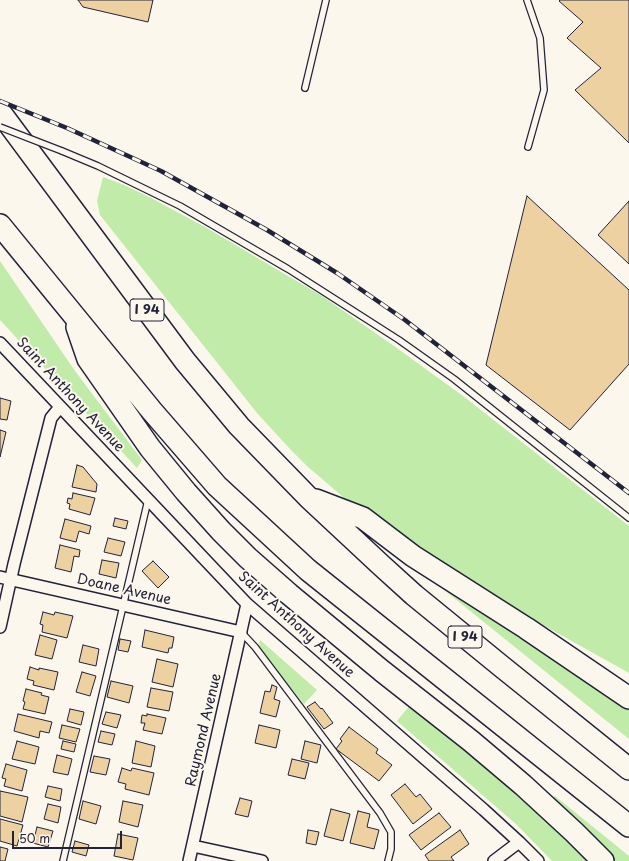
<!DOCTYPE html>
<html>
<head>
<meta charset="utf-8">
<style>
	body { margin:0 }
	#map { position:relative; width:629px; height:861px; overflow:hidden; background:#fbf7ec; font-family:"Playpen Sans",sans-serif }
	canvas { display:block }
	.scale { position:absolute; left:12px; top:831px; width:110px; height:18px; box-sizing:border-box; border:2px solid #22223b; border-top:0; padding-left:5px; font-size:12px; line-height:14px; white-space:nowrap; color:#22223b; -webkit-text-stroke:3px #fbf7ec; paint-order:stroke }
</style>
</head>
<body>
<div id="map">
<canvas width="629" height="861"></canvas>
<div class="scale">50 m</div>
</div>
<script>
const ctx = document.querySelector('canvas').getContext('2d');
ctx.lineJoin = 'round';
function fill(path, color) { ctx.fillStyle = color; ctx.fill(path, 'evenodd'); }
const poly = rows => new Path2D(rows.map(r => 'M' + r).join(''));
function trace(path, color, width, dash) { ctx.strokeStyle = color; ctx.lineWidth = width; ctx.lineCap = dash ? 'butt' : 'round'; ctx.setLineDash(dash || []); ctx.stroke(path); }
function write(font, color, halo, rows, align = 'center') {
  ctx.font = font + ' "Playpen Sans",sans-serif'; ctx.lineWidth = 4; ctx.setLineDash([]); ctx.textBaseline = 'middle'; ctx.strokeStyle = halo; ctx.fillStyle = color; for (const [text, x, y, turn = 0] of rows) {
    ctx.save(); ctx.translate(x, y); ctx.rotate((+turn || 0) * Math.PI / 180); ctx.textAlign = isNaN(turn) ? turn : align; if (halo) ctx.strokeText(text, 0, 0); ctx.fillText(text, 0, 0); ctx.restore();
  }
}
const green = poly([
	[103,177,124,185,149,197,205,227,322,296,394,346,463,396,629,526,629,673,441,568,364,515,307,466,291,450,257,413,100,215,97,201],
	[0,261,75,371,142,460,137,468,0,320],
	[428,577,629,707,629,739],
	[260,640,317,690,304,704,259,648],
	[412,703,466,746,594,861,552,861,516,824,397,721],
	[555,796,629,856,629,861,612,861,551,801]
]);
const building = poly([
	[78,0,153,0,148,22,83,7,78,0],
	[560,0,629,0,629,143,575,90,601,68,567,38,583,22,559,1,560,0],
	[527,196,629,290,629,364,570,430,486,365,527,196],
	[629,201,629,264,598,235,629,201],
	[0,398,11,401,7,420,0,419,0,398],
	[0,430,6,432,0,457,0,430],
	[77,465,83,467,97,484,96,492,72,487,77,465],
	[73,493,95,498,90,515,69,509,70,504,67,503,68,498,72,499,73,493],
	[115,518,128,521,126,529,113,526,115,518],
	[65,519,91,526,89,534,79,531,76,542,60,538,65,519],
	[108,538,125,542,121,556,104,552,108,538],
	[60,545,80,550,79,557,74,556,71,572,55,568,60,545],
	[102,560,119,563,116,578,99,574,102,560],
	[153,561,169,577,158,588,142,571,153,561],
	[43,612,54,615,55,612,73,616,67,638,42,632,43,625,40,624,43,612],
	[145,630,174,637,172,648,169,648,168,653,142,647,145,630],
	[40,635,57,640,52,659,35,655,40,635],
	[120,639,131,641,128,652,118,650,120,639],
	[83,645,99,649,96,666,79,662,83,645],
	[157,659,178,664,173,687,152,682,157,659],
	[30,667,39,670,39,668,58,672,54,690,33,685,34,681,27,679,30,667],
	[82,672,96,676,90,696,76,692,82,672],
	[111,681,133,686,129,703,107,697,111,681],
	[272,685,277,687,274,699,280,701,276,717,260,713,265,691,270,692,272,685],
	[151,688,173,692,169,711,147,707,151,688],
	[26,689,42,693,41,695,49,697,45,714,23,709,25,702,23,701,26,689],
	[315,702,321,709,322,708,333,723,324,729,307,707,315,702],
	[70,709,84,712,81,725,67,721,70,709],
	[106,712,121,715,117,728,102,724,106,712],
	[18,714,52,722,49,733,40,731,39,738,14,731,18,714],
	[147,714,166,718,162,734,143,730,145,723,141,723,142,715,147,716,147,714],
	[62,725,80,729,76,742,59,738,62,725],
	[259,725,280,730,276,748,255,743,259,725],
	[349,727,378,749,376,753,392,765,379,781,336,749,342,741,340,739,349,727],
	[101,731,115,734,112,745,98,742,101,731],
	[17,741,39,747,35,764,12,759,17,741],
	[63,741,76,744,74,752,61,749,63,741],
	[136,741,155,746,151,767,132,763,136,741],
	[305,741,321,745,317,763,301,759,305,741],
	[57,755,72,759,68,775,53,772,57,755],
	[94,756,110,759,106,775,90,772,94,756],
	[292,759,309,763,305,779,288,775,292,759],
	[6,764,27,770,22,791,4,786,6,779,2,778,6,764],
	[122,768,131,771,132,768,154,773,149,795,125,789,126,784,118,782,122,768],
	[405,784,416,797,420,794,432,809,413,824,391,795,405,784],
	[48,786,62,789,60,801,45,797,48,786],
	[0,791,28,797,22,822,0,816,0,791],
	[240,798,252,801,248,817,235,814,240,798],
	[83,801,101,806,96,824,79,819,83,801],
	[123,801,143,805,138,827,119,822,123,801],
	[48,804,61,807,58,823,44,819,48,804],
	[331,809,350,814,343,841,324,836,331,809],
	[358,811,370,814,367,827,379,830,374,849,350,843,358,811],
	[439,813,451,827,421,850,409,835,439,813],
	[0,819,23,825,17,846,0,841,0,819],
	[37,827,53,831,48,847,33,843,37,827],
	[308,830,319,832,316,845,306,843,308,830],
	[460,830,469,844,451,857,454,861,429,861,425,855,460,830],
	[118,834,138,838,133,860,114,856,118,834],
	[75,841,89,845,86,856,72,852,75,841],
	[0,847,8,849,5,861,0,861,0,847]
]);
const lane = poly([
	[527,0,540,38,544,90,528,147],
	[305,88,326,0],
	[62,151,98,166,180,206,288,269,399,340,454,379,629,518],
	[241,632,255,647,380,813,391,832,391,849,388,861],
	[63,861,148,500]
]);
const street = poly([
	[0,343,247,604,484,810,519,842,538,861],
	[0,577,241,632],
	[0,627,14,564,51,418,60,407],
	[193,846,262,861],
	[189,861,247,604],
	[494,861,519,842]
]);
const highway = poly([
	[0,112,185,361,239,426,308,497,382,566,414,595,501,666,629,769],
	[0,225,152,411,217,486,308,570,629,826],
	[77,327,88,359,150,448,186,492,221,531,248,558,289,594,382,671,471,741,523,785,574,832,603,861],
	[316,500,363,518,413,556,526,628,629,698]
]);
const rail = poly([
	[0,101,67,128,161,171,267,230,337,273,405,320,629,493]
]);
const laneBridge = poly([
	[0,127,62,151]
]);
const shields = [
	[147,310,34],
	[465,637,34]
];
const shieldNames = [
	["I 94",147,310],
	["I 94",465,637]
];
const streetNames = [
	["Saint Anthony Avenue",70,395,47],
	["Doane Avenue",124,590,13],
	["Saint Anthony Avenue",296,625,42],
	["Raymond Avenue",204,730,-77]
];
fill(green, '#c0eba8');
fill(building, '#eed1a1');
trace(building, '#22223b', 1);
trace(lane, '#22223b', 8);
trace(street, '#22223b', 14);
trace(highway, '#22223b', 24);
trace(lane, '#fbf7ec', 5.5);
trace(street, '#fbf7ec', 11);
trace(highway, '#fbf7ec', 21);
trace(rail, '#22223b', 4.5);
trace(rail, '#fbf7ec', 3, [9]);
trace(laneBridge, '#22223b', 8, []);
trace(laneBridge, '#fbf7ec', 5.5);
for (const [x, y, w] of shields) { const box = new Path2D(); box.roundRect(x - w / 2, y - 11, w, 22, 3); ctx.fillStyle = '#fbf7ec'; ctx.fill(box); trace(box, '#22223b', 1); }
write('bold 13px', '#22223b', null, shieldNames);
write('14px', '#22223b', '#fbf7ec', streetNames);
</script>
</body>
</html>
